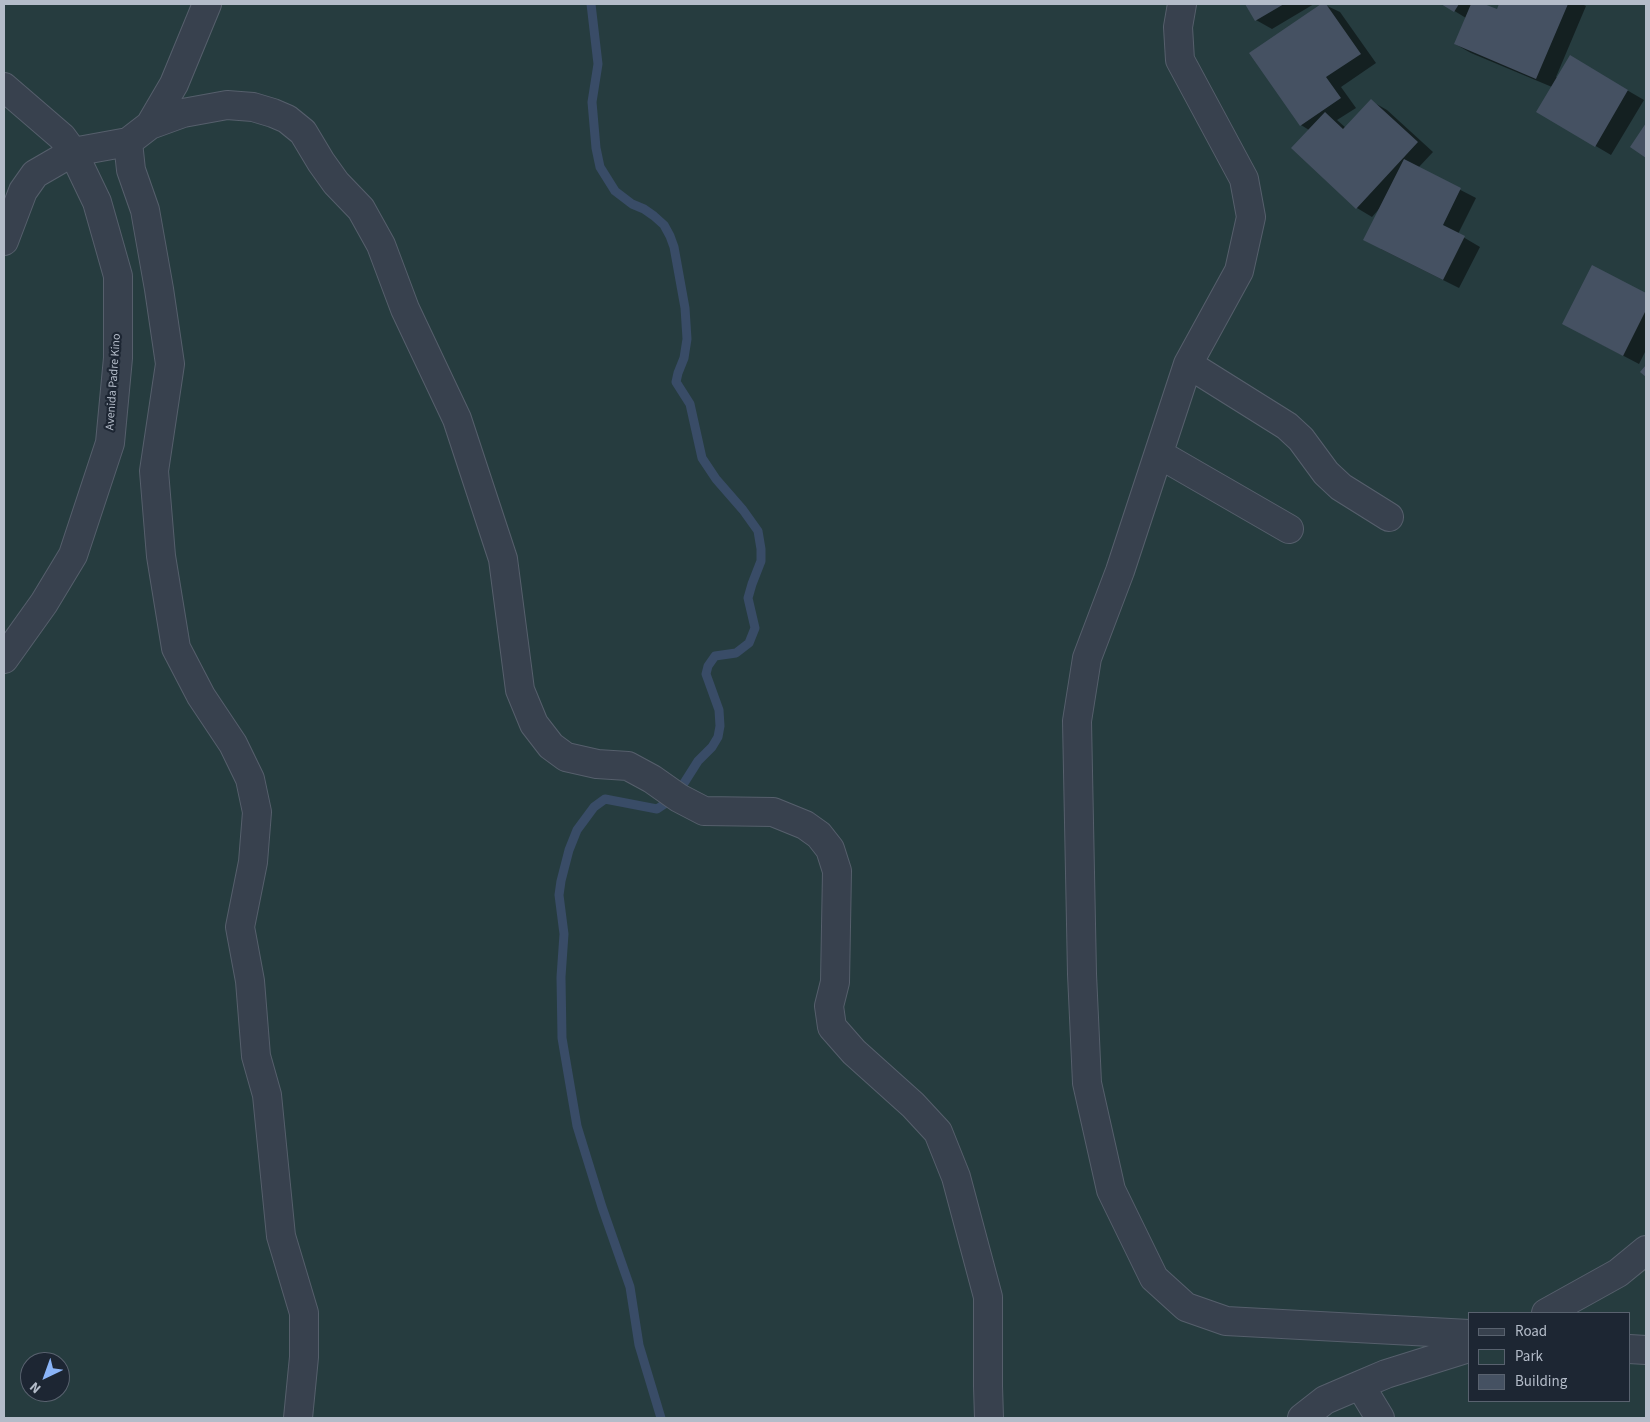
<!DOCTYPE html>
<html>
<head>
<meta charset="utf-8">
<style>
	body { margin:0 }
	#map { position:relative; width:1650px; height:1422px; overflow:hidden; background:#242f3e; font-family:"Source Sans 3",sans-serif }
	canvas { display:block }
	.frame { position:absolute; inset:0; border:5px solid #b4bcc9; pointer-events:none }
	.legend { position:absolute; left:1468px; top:1312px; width:162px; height:90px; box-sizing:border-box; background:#1d2633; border:1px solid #59626f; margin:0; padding:6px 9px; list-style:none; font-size:15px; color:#b4bcc9 }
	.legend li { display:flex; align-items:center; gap:10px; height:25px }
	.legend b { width:25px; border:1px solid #59626f }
	.north { position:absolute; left:20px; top:1352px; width:50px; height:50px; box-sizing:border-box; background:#1d2633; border:1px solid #59626f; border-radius:50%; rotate:222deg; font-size:14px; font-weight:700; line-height:20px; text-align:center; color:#b4bcc9 }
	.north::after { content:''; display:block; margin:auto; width:18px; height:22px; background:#8ab4f8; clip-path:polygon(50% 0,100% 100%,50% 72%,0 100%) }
</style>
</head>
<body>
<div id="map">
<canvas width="1650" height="1422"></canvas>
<div class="frame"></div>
<ul class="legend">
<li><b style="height:6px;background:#38414e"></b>Road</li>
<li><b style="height:14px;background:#263c3f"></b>Park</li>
<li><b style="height:14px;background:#455162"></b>Building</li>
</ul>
<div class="north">N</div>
</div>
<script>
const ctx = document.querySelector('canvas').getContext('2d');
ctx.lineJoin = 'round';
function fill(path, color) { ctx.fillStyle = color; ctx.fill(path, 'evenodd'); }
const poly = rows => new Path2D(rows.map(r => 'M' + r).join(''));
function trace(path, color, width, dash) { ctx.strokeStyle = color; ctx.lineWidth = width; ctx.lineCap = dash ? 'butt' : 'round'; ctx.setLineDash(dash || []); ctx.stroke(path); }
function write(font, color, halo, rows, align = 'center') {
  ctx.font = font + ' "Source Sans 3",sans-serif'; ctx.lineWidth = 4.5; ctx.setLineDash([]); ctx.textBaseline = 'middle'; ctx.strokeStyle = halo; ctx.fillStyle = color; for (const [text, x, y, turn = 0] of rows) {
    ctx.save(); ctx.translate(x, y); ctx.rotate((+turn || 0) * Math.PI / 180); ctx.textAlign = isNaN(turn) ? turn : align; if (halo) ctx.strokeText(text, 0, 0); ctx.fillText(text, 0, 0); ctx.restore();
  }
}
const green = poly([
	[4,4,1646,4,1646,1418,4,1418],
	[1469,1313,1629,1313,1629,1401,1469,1401],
	[30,1362,60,1362,60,1392,30,1392]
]);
const shadow = poly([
	[1246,4,1314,4,1272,29,1256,20],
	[1323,4,1340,12,1376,63,1341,87,1356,108,1337,120,1346,128,1371,101,1387,110,1433,152,1418,168,1476,198,1458,234,1480,247,1459,288,1381,249,1379,209,1372,217,1357,208,1309,130,1301,125,1251,53],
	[1443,4,1481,4,1497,11,1500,4,1582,4,1586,6,1556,77,1558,78,1570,57,1644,100,1611,155,1538,112,1552,87,1471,53,1455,44,1466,18],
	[1593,267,1646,295,1646,350,1639,364,1580,333]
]);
const stream = poly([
	[591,4,598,64,592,102,596,148,600,167,615,191,632,204,644,209,654,216,664,225,670,236,674,247,685,308,687,339,684,358,678,373,676,382,690,404,702,458,716,479,743,510,758,531,761,549,761,561,752,584,748,598,755,628,749,643,736,653,715,656,708,666,706,674,719,710,720,726,718,737,712,747,698,761,679,791,669,801,657,809,605,799,594,807,577,830,569,850,561,881,559,895,564,934,561,977,562,1038,577,1126,602,1207,630,1287,639,1345,661,1418]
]);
const building = poly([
	[1245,4,1284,4,1255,21],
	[1321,4,1326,4,1361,54,1326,77,1341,98,1300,126,1249,53],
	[1441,4,1459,4,1454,12],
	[1471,4,1484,4,1497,9,1499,4,1568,4,1536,79,1454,44],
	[1570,55,1628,90,1595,147,1536,112],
	[1371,99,1418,142,1356,209,1291,148,1325,112,1343,129],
	[1646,123,1646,158,1630,147],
	[1404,159,1461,188,1443,225,1465,236,1443,280,1363,240],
	[1592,265,1646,293,1646,310,1623,356,1562,324],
	[1646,365,1646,377,1640,372]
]);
const minor = poly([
	[1182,4,1178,27,1180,60,1244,179,1251,217,1239,271,1188,364,1120,571,1087,658,1077,721,1082,974,1087,1083,1111,1190,1154,1278,1186,1307,1226,1321,1469,1334],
	[4,87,62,137,73,152,97,202,118,276,118,358,110,443,73,555,44,603,4,659],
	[150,125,183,113,227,105,253,107,273,113,287,119,303,132,321,162,336,183,361,209,381,245,405,309,457,419,503,559,520,690,534,724,551,746,566,757,597,764,628,766,652,779,679,798,704,811,773,812,805,825,819,835,830,849,837,871,835,982,829,1006,832,1027,854,1052,913,1105,938,1132,956,1177,988,1297,988,1386,989,1418],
	[128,142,131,170,145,210,159,289,170,364,154,471,161,556,176,648,201,696,233,744,250,779,257,812,253,862,240,927,250,981,256,1056,267,1095,281,1236,304,1313,304,1357,298,1418],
	[4,241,23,191,35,174,73,152,128,142,150,125,174,84,207,4],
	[1188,364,1287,426,1301,439,1326,473,1341,487,1389,517],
	[1159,454,1289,529],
	[1546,1313,1618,1273,1646,1250],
	[1629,1349,1646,1350],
	[1360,1385,1380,1418],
	[1302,1418,1325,1400,1360,1385,1386,1374,1469,1348]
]);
const streetNames = [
	["Avenida Padre Kino",114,382,-86]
];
fill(green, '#263c3f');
fill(shadow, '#0007');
trace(stream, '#394c67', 9);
fill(building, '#455162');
trace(minor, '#565f6c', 30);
trace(minor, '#38414e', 28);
write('12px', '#b4bcc9', '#1d2633', streetNames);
</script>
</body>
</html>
